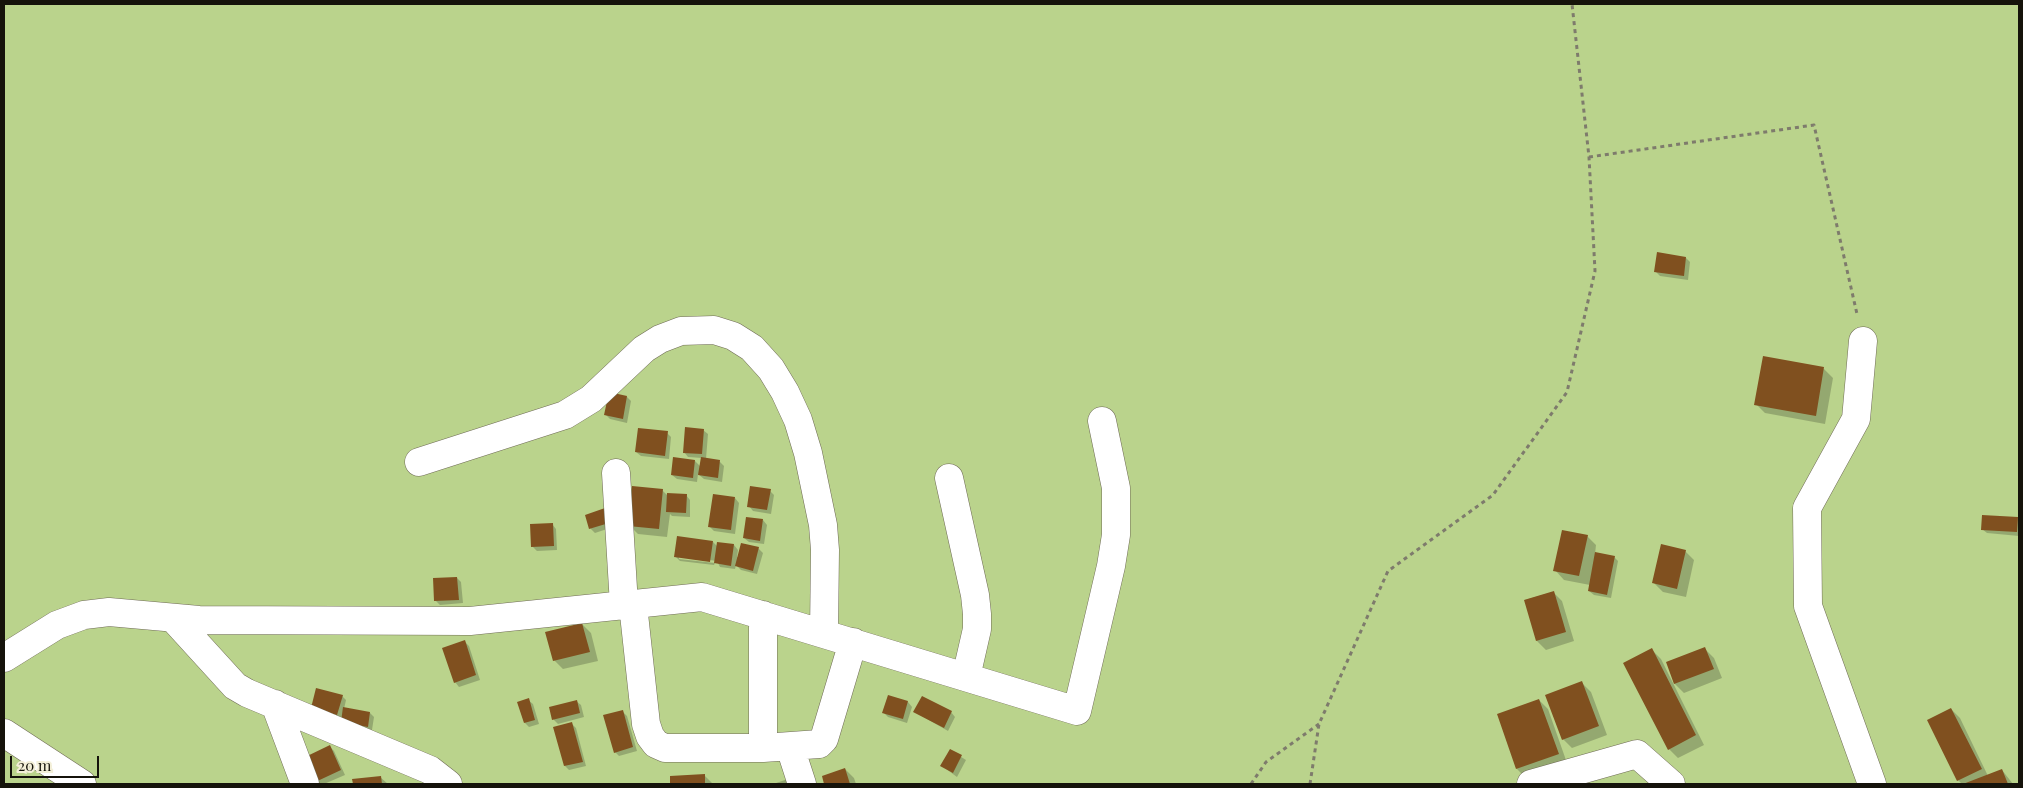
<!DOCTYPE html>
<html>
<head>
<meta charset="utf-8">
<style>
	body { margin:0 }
	#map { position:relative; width:2023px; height:788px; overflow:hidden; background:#f3efd8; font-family:"Playfair Display",serif }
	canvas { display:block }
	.frame { position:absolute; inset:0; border:5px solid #15130b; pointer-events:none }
	.scale { position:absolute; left:10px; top:756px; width:89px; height:22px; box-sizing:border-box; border:2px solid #15130b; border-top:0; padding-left:6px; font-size:15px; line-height:18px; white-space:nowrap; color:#15130b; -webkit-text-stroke:4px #f3efd8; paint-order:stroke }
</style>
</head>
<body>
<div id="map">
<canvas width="2023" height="788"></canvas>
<div class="frame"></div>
<div class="scale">20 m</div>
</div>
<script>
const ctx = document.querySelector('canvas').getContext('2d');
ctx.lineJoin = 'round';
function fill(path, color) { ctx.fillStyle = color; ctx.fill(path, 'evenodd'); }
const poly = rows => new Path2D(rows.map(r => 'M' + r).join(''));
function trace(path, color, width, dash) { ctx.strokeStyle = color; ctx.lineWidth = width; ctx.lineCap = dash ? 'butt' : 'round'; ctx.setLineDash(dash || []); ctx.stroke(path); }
const green = poly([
	[4,4,2019,4,2019,784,4,784]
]);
const shadow = poly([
	[1686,258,1690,262,1688,280,1660,276,1656,272],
	[1764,357,1824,369,1833,378,1825,424,1765,413,1756,404],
	[610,393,627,397,631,401,627,423,610,419,606,415],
	[703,430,708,434,706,459,720,462,724,466,722,482,704,479,698,474,697,482,677,479,672,475,695,461,701,467,702,458,688,457,684,452],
	[667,433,671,437,669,459,641,456,636,452],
	[662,490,668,496,686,495,690,500,690,517,672,516,670,514,667,537,638,534,629,525],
	[770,491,774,495,771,514,753,511,749,506],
	[735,498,739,503,735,534,714,531,709,526],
	[605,510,613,527,595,533,590,528],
	[2018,518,2019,536,1987,533,1982,529],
	[763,520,767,525,764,544,749,542,744,538],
	[552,524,556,529,557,550,537,551,532,546],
	[1587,536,1596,545,1595,554,1614,557,1618,561,1611,598,1594,595,1589,591,1590,585,1564,580,1555,570],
	[713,542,718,547,734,545,738,550,737,557,739,557,758,548,763,553,757,574,741,570,736,565,735,569,720,567,717,561,679,556,679,559,715,563,714,565,680,561,675,556],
	[1685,551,1694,560,1686,597,1663,592,1654,583],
	[457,578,461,582,463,603,440,605,435,600],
	[1553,592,1562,601,1574,641,1546,650,1537,641,1525,600],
	[582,624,591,633,598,661,563,669,554,660],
	[464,641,469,646,480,680,459,687,455,682],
	[1705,649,1714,658,1722,678,1684,693,1674,683],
	[1652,650,1661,659,1704,745,1678,758,1669,749],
	[1582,683,1591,692,1607,735,1572,748,1563,739],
	[342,696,346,700,344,709,370,713,374,717,372,730,346,726,317,712],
	[889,697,908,702,912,707,907,723,888,717,884,713],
	[528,700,533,704,539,724,529,727,525,723],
	[1539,700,1548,709,1567,763,1526,778,1517,769],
	[576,701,581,705,584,717,558,724,554,720,551,708],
	[1951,709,1960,718,1988,776,2002,770,2013,784,1962,784,1958,780],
	[622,711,627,716,637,751,619,756,615,752],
	[915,712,951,712,955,717,948,731],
	[571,723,576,728,586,766,569,770,565,766],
	[330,747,334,751,345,775,324,784,311,784],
	[950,750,966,760,957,777,942,766],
	[845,769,854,778,856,784,826,784,823,777],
	[705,776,713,784,672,784,671,777],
	[380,777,388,784,354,784,353,780],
	[788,779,792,784,773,784]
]);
const building = poly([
	[1657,252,1686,257,1684,276,1654,272],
	[1763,356,1824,367,1816,416,1754,405],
	[609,392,627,396,623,419,604,415],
	[685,427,704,429,702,454,683,453],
	[638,428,668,431,665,456,635,452],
	[673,457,695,460,693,478,671,475],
	[701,457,720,460,718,478,698,475],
	[632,486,663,489,659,529,628,526],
	[750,486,771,489,767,510,747,507],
	[667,493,687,494,686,513,666,512],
	[713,494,735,497,731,530,708,527],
	[605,508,609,523,589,529,585,515],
	[1982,515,2018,517,2017,532,1981,530],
	[746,517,763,519,760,541,743,538],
	[553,523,554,546,531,547,530,524],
	[1562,530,1588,535,1579,576,1553,571],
	[677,536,713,541,710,562,674,557],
	[717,542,734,544,731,566,714,563],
	[741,543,759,547,753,571,735,566],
	[1661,544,1686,550,1677,589,1652,583],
	[1595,552,1615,556,1607,595,1588,591],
	[457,577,459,600,434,601,433,578],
	[1554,591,1566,632,1536,641,1524,600],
	[582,623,590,652,553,661,545,632],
	[465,640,476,675,454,683,442,648],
	[1705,647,1714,669,1674,684,1666,662],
	[1652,648,1696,735,1668,750,1623,663],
	[1582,681,1599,726,1562,740,1545,695],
	[316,688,343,695,337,715,311,708],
	[888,695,908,701,903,719,882,713],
	[922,696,952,711,944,728,913,712],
	[529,698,535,720,524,723,517,702],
	[1539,699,1559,754,1516,769,1497,714],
	[577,700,580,713,552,720,549,707],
	[343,707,370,712,368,727,341,722],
	[1951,708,1982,769,1957,781,1927,720],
	[623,710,633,747,614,753,603,715],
	[572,722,583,762,564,766,553,727],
	[330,745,341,770,311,784,299,760],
	[950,749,962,755,953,773,940,766],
	[845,768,850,784,824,784,822,776],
	[2002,769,2008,784,1963,784],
	[705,774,705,784,670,784,670,776],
	[381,776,382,784,353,784,352,779]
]);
const path = poly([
	[1589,157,1814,125,1857,314],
	[1251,784,1266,762,1319,724],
	[1310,784,1319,724,1388,571,1493,495,1567,392,1595,271,1589,157,1572,4]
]);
const street = poly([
	[1863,341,1856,419,1807,508,1808,606,1872,784],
	[419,462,565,415,591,399,644,349,660,339,681,331,714,330,733,336,752,348,771,369,785,392,798,420,808,453,823,525,825,550,824,633],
	[616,473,624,605],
	[949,478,975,595,977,614,977,629,966,677],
	[633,605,646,724,650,736,656,744,665,748,763,748,819,744,824,739,853,642],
	[173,618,235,686,247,693,430,770,448,784],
	[4,658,57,625,84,615,109,612,199,620,470,621,702,597,1077,711,1111,566,1116,535,1116,488,1102,421],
	[275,704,305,784],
	[4,733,82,784],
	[790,747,802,784],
	[763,748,763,615],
	[1531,784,1637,754,1671,784]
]);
fill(green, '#bad38c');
fill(shadow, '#0003');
fill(building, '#80501f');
trace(street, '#706c57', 29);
trace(path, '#7e7b6c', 3, [4, 4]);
trace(street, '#fff', 28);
</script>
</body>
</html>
